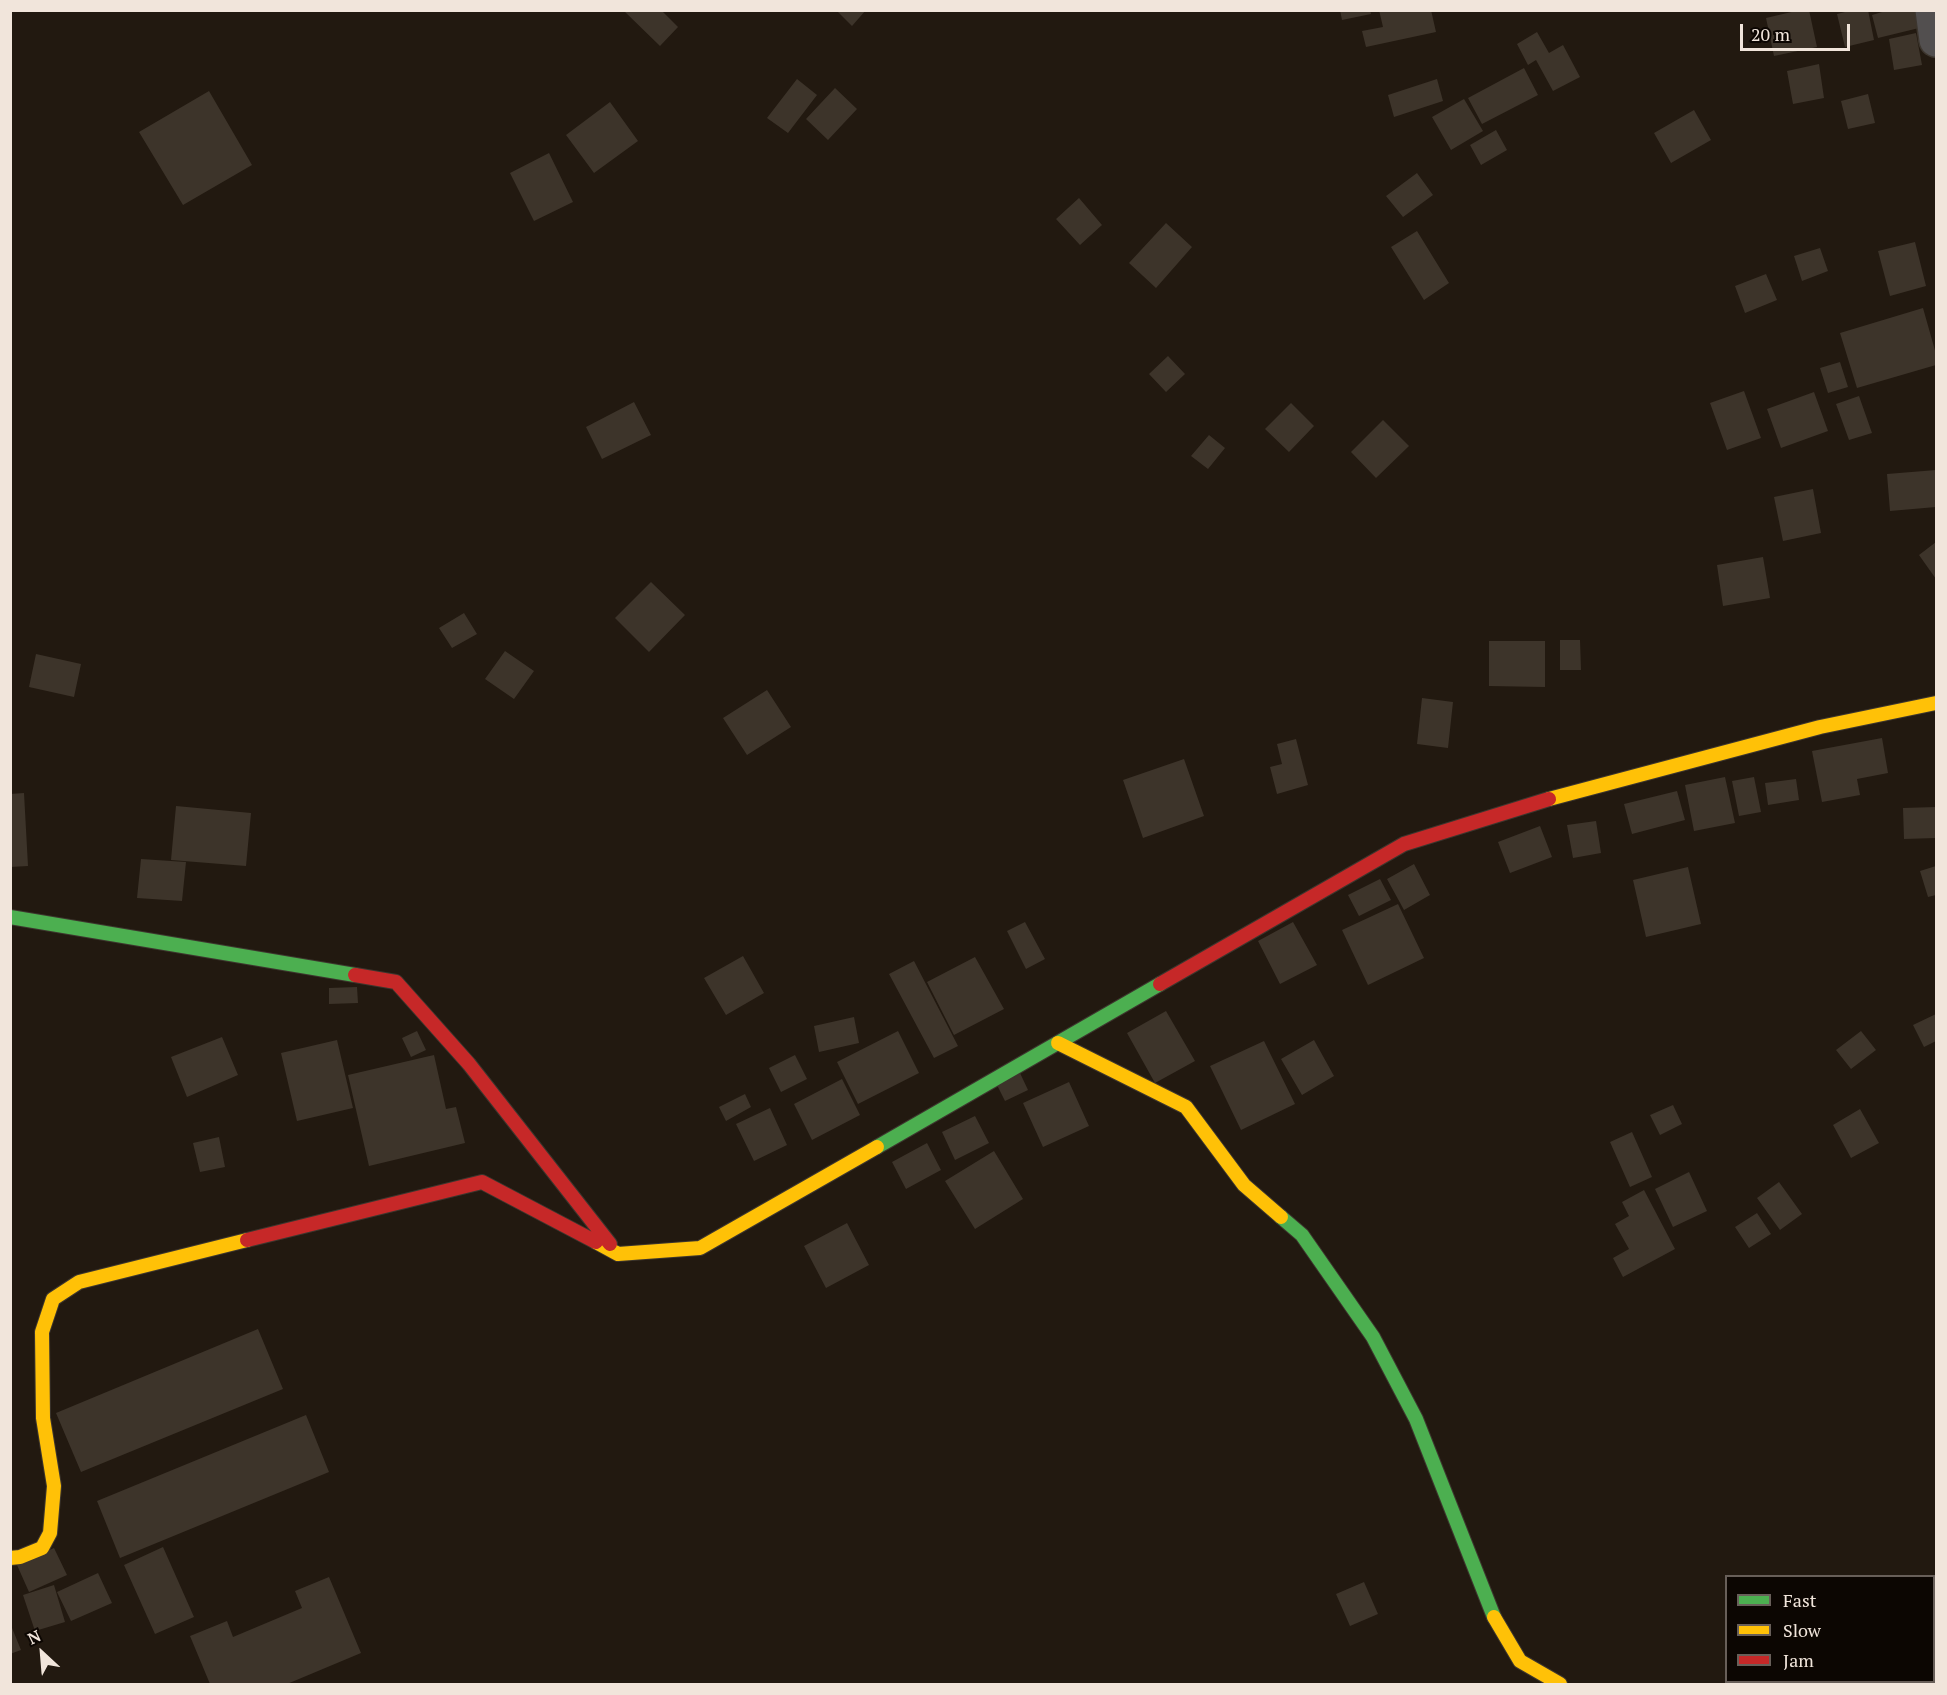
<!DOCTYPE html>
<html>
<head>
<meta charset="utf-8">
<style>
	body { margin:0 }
	#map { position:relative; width:1947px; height:1695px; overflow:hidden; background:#221910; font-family:"PT Serif",serif }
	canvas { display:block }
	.frame { position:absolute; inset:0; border:12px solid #f1e5db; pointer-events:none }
	.legend { position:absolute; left:1725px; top:1575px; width:210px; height:108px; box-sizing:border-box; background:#0c0602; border:2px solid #685f59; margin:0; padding:8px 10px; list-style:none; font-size:18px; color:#f1e5db }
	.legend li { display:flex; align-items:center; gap:12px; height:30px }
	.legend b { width:30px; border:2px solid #685f59 }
	.north { position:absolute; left:12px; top:1623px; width:60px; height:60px; -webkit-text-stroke:4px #0c0602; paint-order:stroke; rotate:334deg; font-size:16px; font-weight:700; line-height:24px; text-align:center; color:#f1e5db }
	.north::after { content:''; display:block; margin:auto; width:21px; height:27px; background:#f1e5db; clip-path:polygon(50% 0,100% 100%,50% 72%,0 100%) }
	.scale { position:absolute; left:1740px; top:24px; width:110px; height:27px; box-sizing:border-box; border:3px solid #f1e5db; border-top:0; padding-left:8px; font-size:18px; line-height:21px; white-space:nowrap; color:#f1e5db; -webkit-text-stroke:4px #0c0602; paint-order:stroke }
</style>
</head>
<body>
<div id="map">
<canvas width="1947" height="1695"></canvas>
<div class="frame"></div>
<ul class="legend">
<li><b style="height:8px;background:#4caf50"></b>Fast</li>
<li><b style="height:8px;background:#ffc107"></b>Slow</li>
<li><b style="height:8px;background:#c62828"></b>Jam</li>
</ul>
<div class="north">N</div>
<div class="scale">20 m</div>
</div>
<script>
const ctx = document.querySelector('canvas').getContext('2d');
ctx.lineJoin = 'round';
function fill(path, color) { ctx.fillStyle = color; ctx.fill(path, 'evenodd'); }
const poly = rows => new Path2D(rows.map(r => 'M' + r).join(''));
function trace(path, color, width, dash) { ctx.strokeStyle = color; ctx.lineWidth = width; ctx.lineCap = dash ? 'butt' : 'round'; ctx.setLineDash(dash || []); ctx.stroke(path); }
const building = poly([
	[623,10,661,10,678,27,660,46],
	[836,10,866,10,852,26],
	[1340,10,1370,10,1371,14,1342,20],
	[1379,10,1431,10,1436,32,1366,47,1362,31,1383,27],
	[1800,10,1809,10,1817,47,1774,56,1766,18],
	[1853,10,1868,10,1874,40,1845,47,1837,14],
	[1889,10,1915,10,1919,28,1878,38,1872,15],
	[1537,32,1549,53,1563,45,1580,77,1553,91,1536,60,1528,65,1517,44],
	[1916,33,1922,65,1894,70,1889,39],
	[1819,64,1824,98,1793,104,1787,71],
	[1524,68,1538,95,1482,124,1468,98],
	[797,79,817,95,788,133,767,118],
	[1437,79,1443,101,1394,117,1388,95],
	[835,88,857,109,828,140,806,119],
	[209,91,252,165,183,205,139,132],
	[1868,94,1875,123,1848,129,1841,101],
	[1464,99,1483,131,1451,150,1432,117],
	[610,102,638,141,594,173,566,135],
	[1694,110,1711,140,1671,163,1654,133],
	[1496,130,1507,150,1481,165,1470,145],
	[549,153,573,202,534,221,510,173],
	[1417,173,1433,195,1403,217,1386,196],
	[1079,198,1102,225,1080,245,1056,219],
	[1166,223,1192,247,1156,288,1129,263],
	[1417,231,1449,283,1424,300,1391,247],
	[1915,242,1926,286,1890,296,1878,251],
	[1820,248,1828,271,1802,281,1794,256],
	[1766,274,1777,300,1745,313,1735,286],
	[1923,308,1936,354,1936,365,1857,388,1840,333],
	[1168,356,1185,374,1166,392,1149,374],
	[1840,362,1848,387,1828,393,1820,368],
	[1744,391,1761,438,1727,450,1710,403],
	[1814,392,1828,431,1781,448,1767,409],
	[1859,396,1872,433,1849,440,1836,404],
	[634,402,651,435,602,459,586,427],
	[1291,403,1314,426,1289,452,1265,429],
	[1383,420,1409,446,1376,478,1351,452],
	[1209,435,1225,448,1208,469,1191,456],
	[1936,470,1936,507,1890,511,1887,474],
	[1813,489,1821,533,1783,541,1774,497],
	[1936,542,1936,579,1919,555],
	[1763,557,1770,598,1723,606,1717,565],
	[651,582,685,615,649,652,615,618],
	[464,613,477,634,452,648,439,628],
	[1560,640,1580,640,1581,670,1560,670],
	[1489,641,1545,641,1545,687,1489,686],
	[505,651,534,671,514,699,485,679],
	[36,654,81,664,74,697,29,687],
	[767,690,791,727,747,755,723,718],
	[1422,698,1453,702,1448,748,1417,744],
	[1882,738,1888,773,1857,779,1860,795,1822,802,1812,751],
	[1296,739,1308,785,1277,794,1270,767,1282,764,1277,744],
	[1184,759,1204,816,1143,838,1123,780],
	[1725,777,1735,823,1694,831,1685,785],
	[1754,777,1761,812,1739,816,1732,781],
	[1796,779,1799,800,1768,805,1765,783],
	[1677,791,1685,820,1632,834,1624,804],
	[24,793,28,866,10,867,10,794],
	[176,806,251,813,246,866,171,860],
	[1936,807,1936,838,1904,839,1903,808],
	[1596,821,1601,853,1573,858,1567,825],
	[1540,826,1552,857,1510,873,1498,842],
	[141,859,186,862,182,901,137,898],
	[1414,864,1430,895,1404,910,1387,879],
	[1936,866,1936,895,1928,897,1920,871],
	[1688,867,1701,924,1646,937,1633,880],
	[1380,879,1391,900,1359,916,1348,895],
	[1398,904,1424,958,1368,985,1342,930],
	[1025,922,1045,959,1026,969,1007,931],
	[1293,922,1317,965,1280,984,1258,941],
	[743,956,764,993,726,1015,704,978],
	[975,957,1004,1009,954,1035,927,982],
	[914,961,958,1046,934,1058,889,974],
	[357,987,358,1003,329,1004,329,988],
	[1166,1011,1195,1061,1155,1083,1127,1033],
	[1936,1014,1936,1041,1924,1047,1913,1025],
	[854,1017,859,1043,819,1052,814,1026],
	[417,1031,426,1050,411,1057,402,1038],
	[898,1031,919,1073,858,1104,837,1062],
	[1861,1031,1876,1050,1851,1069,1836,1050],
	[222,1037,238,1075,187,1097,171,1057],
	[337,1040,353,1108,297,1121,281,1053],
	[1314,1040,1334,1076,1302,1095,1281,1059],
	[1264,1041,1295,1104,1241,1130,1210,1066],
	[434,1055,446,1109,456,1107,465,1143,369,1166,348,1075],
	[795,1055,807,1079,781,1092,769,1068],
	[1020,1073,1028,1090,1005,1101,996,1083],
	[842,1079,860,1115,812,1140,794,1104],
	[1069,1082,1089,1126,1043,1147,1023,1103],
	[745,1094,751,1107,726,1121,719,1107],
	[1673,1105,1682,1124,1660,1135,1650,1115],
	[770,1108,787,1145,754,1161,736,1124],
	[1860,1109,1879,1143,1851,1158,1833,1125],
	[975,1116,989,1143,955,1160,942,1132],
	[1632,1132,1652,1177,1630,1187,1610,1142],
	[219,1137,225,1167,200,1172,193,1143],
	[927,1143,941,1170,906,1189,892,1162],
	[994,1151,1023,1199,975,1229,945,1181],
	[1689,1172,1707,1211,1673,1227,1655,1189],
	[1779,1182,1802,1214,1780,1230,1757,1198],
	[1644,1190,1675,1249,1623,1277,1613,1258,1629,1249,1615,1224,1629,1216,1622,1202],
	[1757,1213,1771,1234,1749,1248,1735,1227],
	[847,1223,869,1265,826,1288,804,1246],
	[258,1329,283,1389,81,1472,56,1413],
	[306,1415,329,1472,120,1558,97,1501],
	[163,1547,194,1617,155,1634,124,1565],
	[54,1548,67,1575,29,1592,17,1565],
	[98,1573,112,1603,71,1621,57,1592],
	[329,1577,361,1653,287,1684,210,1684,190,1636,227,1621,233,1637,302,1608,295,1591],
	[1364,1582,1378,1614,1350,1626,1336,1594],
	[54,1585,65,1622,35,1631,23,1595],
	[10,1623,21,1650,10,1654]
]);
const street = poly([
	[1932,10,1936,40]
]);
const fast = poly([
	[10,917,355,975],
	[877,1147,1160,984],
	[1281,1217,1302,1235,1373,1337,1416,1419,1494,1617]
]);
const slow = poly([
	[1549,799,1820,727,1936,703],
	[1058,1043,1186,1107,1244,1185,1281,1217],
	[596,1242,618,1254,700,1248,877,1147],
	[10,1558,20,1557,42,1548,50,1533,54,1486,43,1418,42,1332,53,1299,79,1282,247,1240],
	[1494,1617,1520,1661,1560,1684]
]);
const jam = poly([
	[355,975,396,982,469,1064,610,1244],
	[1160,984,1404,844,1549,799],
	[247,1240,482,1182,596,1242]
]);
fill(building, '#3d342a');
trace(street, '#3d362e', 36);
trace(fast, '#3d362e', 16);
trace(slow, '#3d362e', 16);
trace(jam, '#3d362e', 16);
trace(street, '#524f4f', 33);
trace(fast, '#4caf50', 14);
trace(slow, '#ffc107', 14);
trace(jam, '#c62828', 14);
</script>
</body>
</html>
